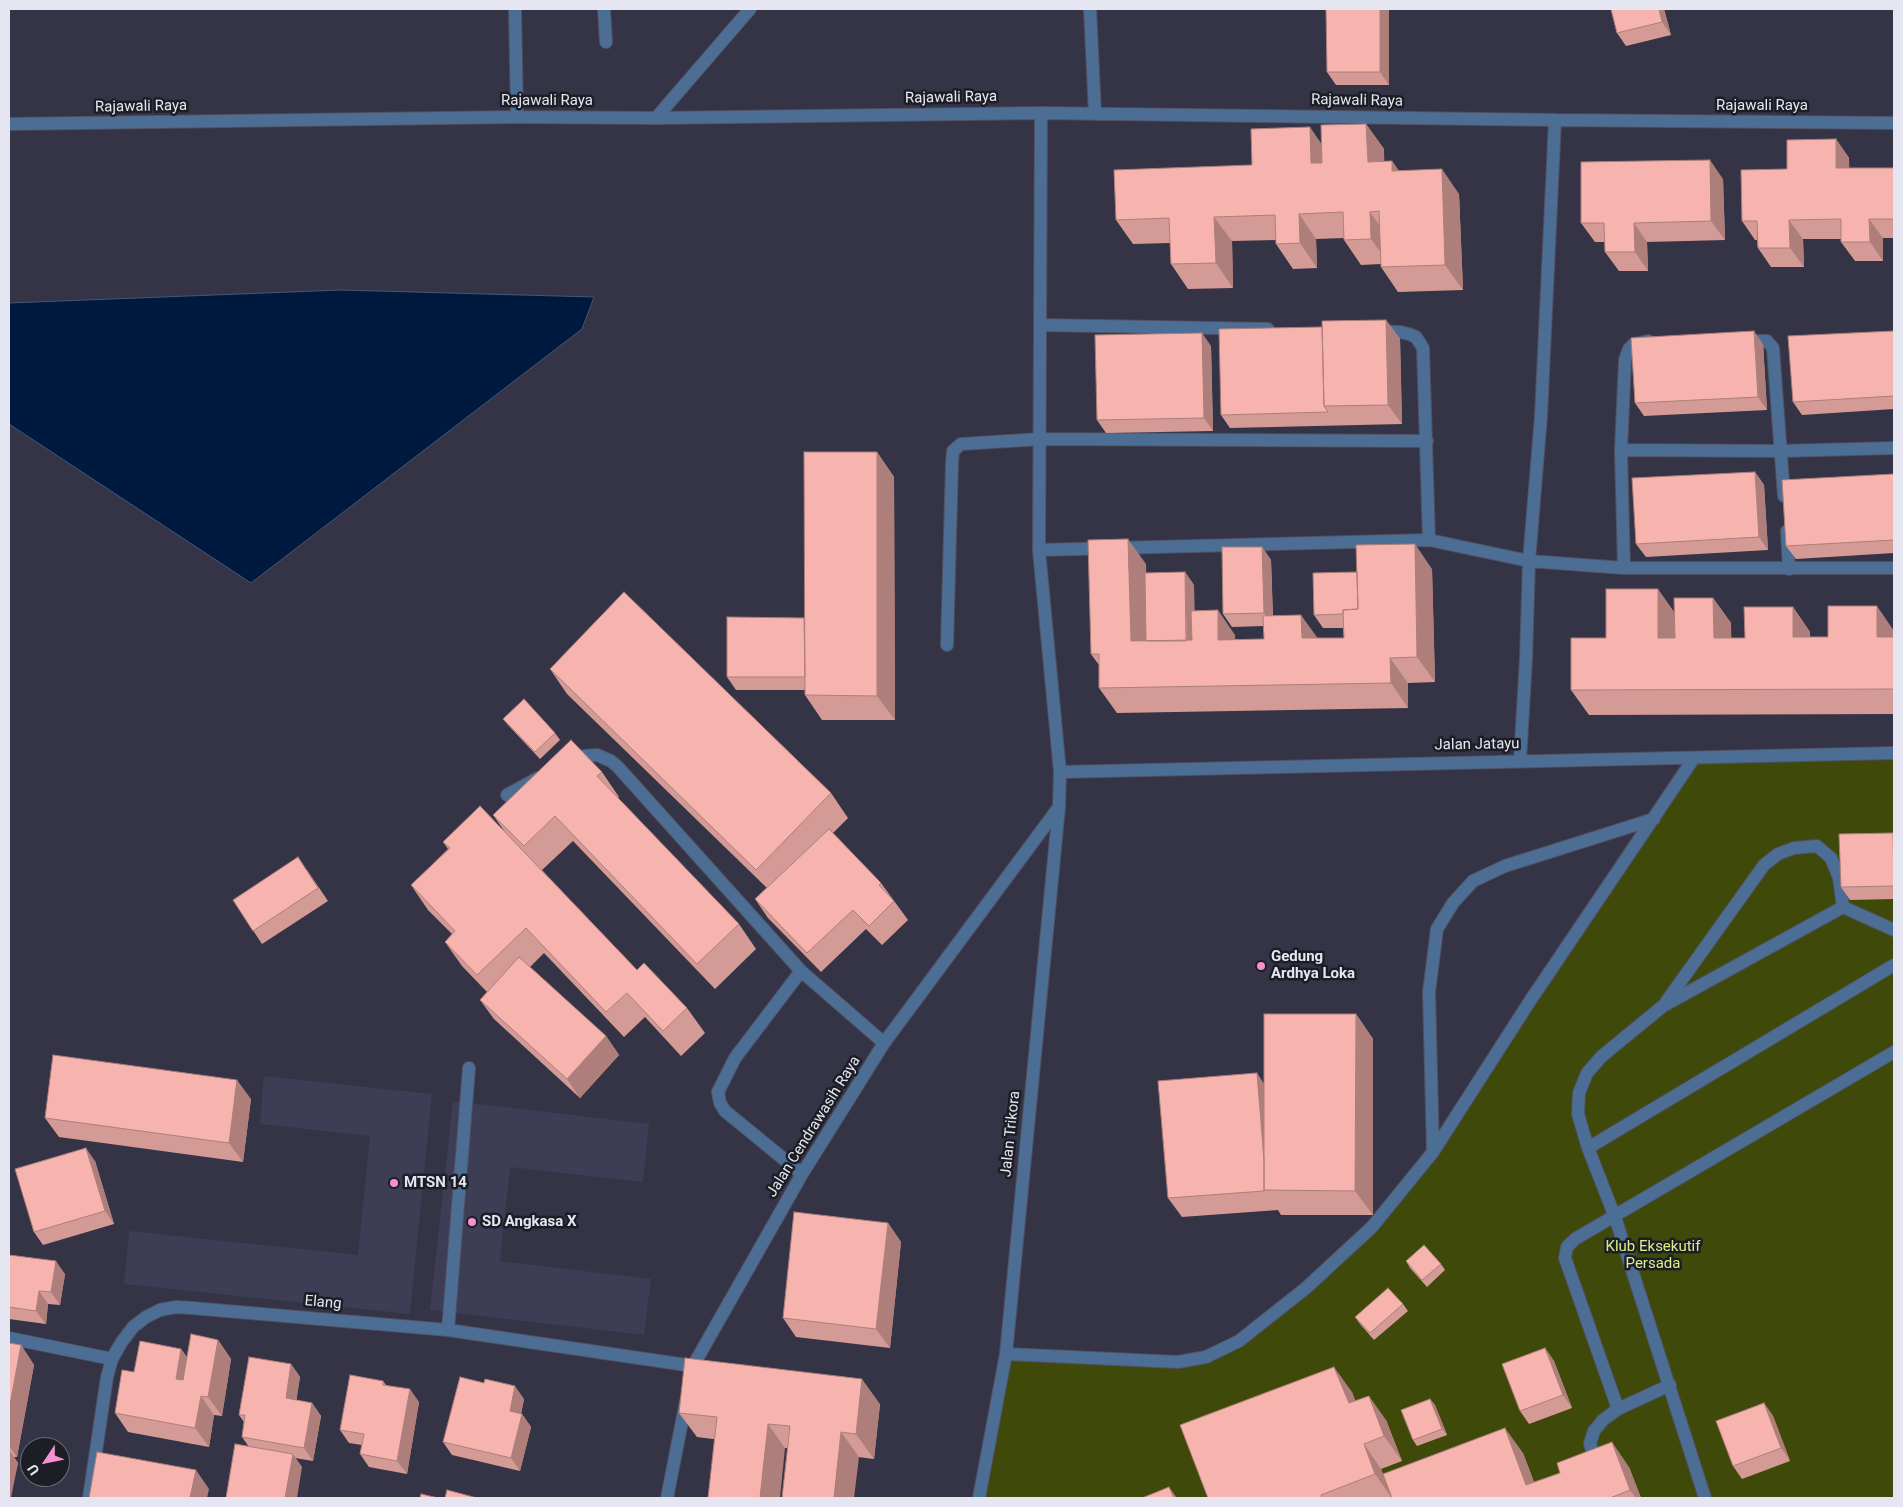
<!DOCTYPE html>
<html>
<head>
<meta charset="utf-8">
<style>
	body { margin:0 }
	#map { position:relative; width:1903px; height:1507px; overflow:hidden; background:#343446; font-family:Roboto,sans-serif }
	canvas { display:block }
	.frame { position:absolute; inset:0; border:10px solid #e5e6f2; pointer-events:none }
	.north { position:absolute; left:20px; top:1437px; width:50px; height:50px; box-sizing:border-box; background:#1c1d25; border:1px solid #6c6d77; border-radius:50%; rotate:236deg; font-size:14px; font-weight:700; line-height:20px; text-align:center; color:#e5e6f2 }
	.north::after { content:''; display:block; margin:auto; width:18px; height:22px; background:#f591d3; clip-path:polygon(50% 0,100% 100%,50% 72%,0 100%) }
</style>
</head>
<body>
<div id="map">
<canvas width="1903" height="1507"></canvas>
<div class="frame"></div>
<div class="north">U</div>
</div>
<script>
const ctx = document.querySelector('canvas').getContext('2d');
ctx.lineJoin = 'round';
function fill(path, color) { ctx.fillStyle = color; ctx.fill(path, 'evenodd'); }
const poly = rows => new Path2D(rows.map(r => 'M' + r).join(''));
function trace(path, color, width, dash) { ctx.strokeStyle = color; ctx.lineWidth = width; ctx.lineCap = dash ? 'butt' : 'round'; ctx.setLineDash(dash || []); ctx.stroke(path); }
function write(font, color, halo, rows, align = 'center') {
  ctx.font = font + ' Roboto,sans-serif'; ctx.lineWidth = 5; ctx.setLineDash([]); ctx.textBaseline = 'middle'; ctx.strokeStyle = halo; ctx.fillStyle = color; for (const [text, x, y, turn = 0] of rows) {
    ctx.save(); ctx.translate(x, y); ctx.rotate((+turn || 0) * Math.PI / 180); ctx.textAlign = isNaN(turn) ? turn : align; if (halo) ctx.strokeText(text, 0, 0); ctx.fillText(text, 0, 0); ctx.restore();
  }
}
const built = poly([
	[264,1076,432,1094,410,1314,124,1284,129,1231,358,1255,370,1136,260,1124],
	[453,1101,649,1124,643,1182,510,1167,500,1261,651,1279,644,1335,430,1310]
]);
const green = poly([
	[1894,753,1894,1498,980,1498,1006,1354,1206,1357,1239,1341,1372,1227,1433,1152,1694,758]
]);
const water = poly([
	[341,290,594,297,582,329,251,583,9,424,9,303,341,290]
]);
const minor = poly([
	[515,9,517,117],
	[604,9,606,42],
	[1090,9,1095,114],
	[656,118,750,9],
	[9,124,517,117,656,118,1041,113,1555,120,1894,123],
	[1041,325,1268,329],
	[1378,331,1400,332,1409,334,1416,337,1423,348,1429,540],
	[1745,341,1767,341,1773,348,1784,496],
	[1621,450,1781,451,1894,448],
	[1787,531,1789,569],
	[1039,550,1429,540,1529,561,1624,568,1894,568],
	[1624,568,1621,450,1625,360,1629,349,1634,344,1648,341],
	[947,645,952,463,953,451,961,444,1041,439,1427,441],
	[1520,761,1526,658,1529,561,1541,416,1555,120],
	[571,762,584,756,597,755,611,761,618,767,801,971,884,1043],
	[1060,772,1894,753],
	[507,795,538,778],
	[801,971,735,1058,718,1092,720,1103,725,1111,802,1174],
	[1666,1002,1764,865,1778,854,1794,848,1817,846,1831,858,1839,878,1843,907],
	[1588,1148,1894,965],
	[1433,1152,1429,992,1437,929,1453,903,1473,881,1505,866,1654,819],
	[448,1330,469,1068],
	[9,1338,112,1359],
	[1006,1354,1178,1362,1206,1357,1239,1341,1306,1288,1372,1227,1433,1152,1530,1001,1694,758],
	[691,1374,693,1366,802,1174,884,1043,1059,807],
	[1618,1409,1565,1258,1567,1247,1575,1239,1894,1052],
	[1596,1466,1590,1443,1594,1431,1603,1420,1618,1409,1670,1385],
	[89,1498,107,1377,112,1359,121,1343,133,1327,146,1317,160,1310,176,1307,192,1308,448,1330,693,1366],
	[667,1498,686,1401],
	[979,1498,1006,1354,1059,807,1060,772,1039,550,1041,113],
	[1705,1498,1615,1217,1588,1148,1578,1114,1579,1093,1587,1073,1602,1056,1663,1006,1843,907,1894,930]
]);
const wall = poly([
	[1389,9,1389,85,1336,85,1327,72],
	[1611,9,1664,9,1671,35,1626,46,1617,33],
	[1366,124,1384,149,1384,161,1392,161,1399,171,1459,194,1463,290,1398,292,1381,267,1381,264,1361,265,1344,240,1344,238,1316,239,1317,268,1293,269,1276,244,1276,240,1232,241,1233,288,1188,289,1171,264,1170,243,1133,244,1116,220,1252,165,1322,144],
	[1836,139,1849,158,1849,168,1894,168,1894,238,1883,238,1883,261,1855,261,1841,242,1841,239,1803,239,1804,267,1771,267,1758,248,1757,240,1755,240,1742,221,1787,169],
	[1723,179,1725,240,1647,242,1648,271,1619,271,1605,252,1605,242,1595,242,1581,223],
	[1386,320,1400,339,1402,424,1230,428,1221,415,1322,327],
	[1894,331,1894,409,1802,415,1793,402],
	[1763,344,1767,410,1644,416,1635,403],
	[1211,346,1213,431,1106,433,1097,420],
	[877,452,894,477,895,720,822,720,805,695,805,690,736,690,727,677,804,618],
	[1755,472,1764,485,1768,550,1646,557,1636,544],
	[1894,474,1894,553,1796,559,1786,546],
	[1262,547,1271,560,1273,616,1317,638,1344,638,1343,628,1323,628,1314,615,1432,569,1435,682,1408,683,1408,708,1117,713,1099,688,1099,665,1091,654,1146,564,1146,573,1185,572,1194,585,1194,611,1235,635,1235,639,1264,639,1264,626,1232,627,1223,614],
	[1713,598,1731,623,1731,638,1745,638,1793,607,1810,632,1810,637,1828,637,1894,631,1894,714,1589,715,1571,690,1606,638],
	[550,669,831,793,848,818,833,833,881,883,908,920,882,945,866,929,821,972,768,918,755,899,767,888,567,694],
	[503,719,555,733,560,740,540,759,508,725],
	[602,772,619,797,618,798,739,924,756,949,715,989,573,841,542,870,637,970,687,1008,705,1033,681,1056,645,1017,624,1037,544,953,530,967,606,1036,619,1055,580,1098,494,1019,480,1000,487,992,462,966,445,942,452,934,428,910,411,885,448,849,443,842,505,832,493,815],
	[1893,833,1894,835,1894,899,1850,900,1841,887],
	[307,870,328,901,262,944,233,900],
	[1356,1014,1373,1039,1373,1215,1281,1215,1278,1210,1182,1217,1168,1198,1264,1084],
	[251,1099,243,1162,59,1137,45,1118],
	[95,1161,114,1224,43,1245,34,1232],
	[888,1223,901,1242,890,1348,796,1337,783,1318],
	[9,1255,65,1274,60,1305,48,1304,46,1324,9,1319],
	[1406,1261,1441,1264,1445,1270,1427,1287,1410,1268],
	[1403,1304,1408,1311,1374,1340,1360,1324,1355,1317],
	[218,1340,231,1359,222,1416,214,1415,209,1447,128,1432,115,1413,134,1372,181,1349,187,1357],
	[9,1343,21,1345,34,1365,17,1457,14,1457,18,1463,9,1498],
	[1545,1348,1554,1361,1572,1408,1529,1424,1520,1411],
	[291,1364,300,1377,296,1400,312,1403,321,1416,313,1461,295,1458,302,1467,249,1447,242,1437,244,1422,239,1415],
	[383,1381,386,1385,419,1402,407,1474,369,1467,360,1454,362,1445,349,1443,340,1430],
	[1352,1392,1355,1401,1386,1420,1402,1461,1381,1469,1383,1474,1523,1453,1534,1482,1629,1467,1641,1498,1208,1498],
	[524,1399,521,1414,522,1414,531,1427,520,1471,452,1455,443,1442],
	[1430,1399,1435,1405,1447,1435,1417,1446,1413,1440],
	[1764,1403,1773,1416,1790,1461,1742,1479,1733,1466],
	[880,1404,874,1459,697,1437,679,1413]
]);
const shadedWall = poly([
	[1380,9,1389,9,1389,85,1380,72],
	[1659,9,1664,9,1671,35,1662,22],
	[1366,124,1384,149,1385,186,1368,162],
	[1310,127,1327,152,1329,188,1311,163],
	[1836,139,1849,158,1850,188,1836,168],
	[1710,160,1723,179,1725,240,1711,221],
	[1392,161,1409,186,1392,171],
	[1442,169,1459,194,1463,290,1445,265],
	[1370,212,1387,236,1389,264,1371,239],
	[1299,214,1316,239,1317,268,1300,243],
	[1214,217,1232,241,1233,288,1216,263],
	[1869,219,1883,238,1883,261,1870,242],
	[1789,220,1803,239,1804,267,1790,248],
	[1634,223,1647,242,1648,271,1635,252],
	[1386,320,1400,339,1402,424,1388,405],
	[1754,331,1763,344,1767,410,1758,397],
	[1202,333,1211,346,1213,431,1204,418],
	[877,452,894,477,895,720,877,696],
	[1755,472,1764,485,1768,550,1759,537],
	[1128,539,1146,564,1148,644,1131,641],
	[1415,544,1432,569,1435,682,1417,657],
	[1262,547,1271,560,1273,626,1264,613],
	[1185,572,1194,585,1196,657,1187,644],
	[1658,589,1675,613,1676,663,1658,638],
	[1713,598,1731,623,1732,662,1714,638],
	[1877,606,1894,631,1894,662,1877,637],
	[1793,607,1810,632,1810,662,1793,637],
	[1218,610,1235,635,1236,665,1218,640],
	[1301,615,1319,640,1302,638],
	[1390,658,1408,683,1408,708,1391,683],
	[1893,833,1894,835,1894,869],
	[1356,1014,1373,1039,1373,1215,1355,1191],
	[606,1036,619,1055,580,1098,567,1079],
	[1257,1073,1270,1093,1266,1190],
	[237,1080,251,1099,243,1162,229,1143],
	[86,1148,95,1161,114,1224,105,1211],
	[888,1223,901,1242,890,1348,876,1329],
	[56,1261,65,1274,60,1305,51,1292],
	[39,1291,48,1304,46,1324,36,1311],
	[218,1340,231,1359,222,1416,208,1397],
	[21,1345,34,1365,17,1457,9,1446,9,1410],
	[1545,1348,1554,1361,1572,1408,1563,1395],
	[181,1349,194,1368,189,1398,176,1379],
	[291,1364,300,1377,295,1411,286,1398],
	[1334,1367,1352,1392,1366,1428,1349,1403],
	[862,1379,880,1404,874,1459,856,1434],
	[515,1386,524,1399,519,1424,510,1411],
	[410,1389,419,1402,407,1474,397,1461],
	[201,1396,214,1415,209,1447,195,1428],
	[1369,1396,1386,1420,1402,1461,1384,1436],
	[1430,1399,1435,1405,1447,1435,1442,1429],
	[312,1403,321,1416,313,1461,304,1448],
	[1764,1403,1773,1416,1790,1461,1781,1448],
	[522,1414,531,1427,520,1471,511,1458],
	[768,1424,785,1448,780,1498,760,1498],
	[1505,1428,1523,1453,1540,1498,1526,1485],
	[841,1432,859,1457,854,1498,834,1498],
	[1612,1442,1629,1467,1641,1498,1636,1498,1630,1490],
	[1364,1444,1381,1469,1392,1498,1375,1474],
	[9,1450,18,1463,11,1498,9,1498],
	[293,1454,302,1467,297,1498,285,1498],
	[196,1470,209,1489,207,1498,190,1498],
	[1169,1487,1177,1498,1174,1498]
]);
const building = poly([
	[1326,9,1380,9,1380,72,1327,72,1326,9],
	[1611,9,1659,9,1662,22,1617,33,1611,9],
	[1366,124,1368,162,1392,161,1392,171,1442,169,1445,265,1381,267,1379,211,1370,212,1371,239,1344,240,1343,212,1299,214,1300,243,1276,244,1275,215,1214,217,1216,263,1171,264,1169,218,1116,220,1114,170,1252,165,1251,129,1310,127,1311,163,1322,163,1321,125,1366,124],
	[1836,139,1836,168,1894,168,1894,219,1869,219,1870,242,1841,242,1841,219,1789,220,1790,248,1758,248,1757,221,1742,221,1741,170,1787,169,1787,140,1836,139],
	[1710,160,1711,221,1634,223,1635,252,1605,252,1604,223,1581,223,1581,162,1710,160],
	[1386,320,1388,405,1324,406,1322,321,1386,320],
	[1322,327,1324,406,1328,412,1221,415,1219,329,1322,327],
	[1754,331,1758,397,1635,403,1631,338,1754,331],
	[1894,331,1894,396,1793,402,1788,336,1894,331],
	[1202,333,1204,418,1097,420,1095,335,1202,333],
	[804,452,877,452,877,696,805,695,804,452],
	[1755,472,1759,537,1636,544,1632,478,1755,472],
	[1894,474,1894,540,1786,546,1782,480,1894,474],
	[1128,539,1131,641,1192,640,1191,611,1218,610,1218,640,1264,639,1263,616,1301,615,1302,638,1344,638,1343,610,1358,609,1356,545,1415,544,1417,657,1390,658,1391,683,1099,688,1099,654,1091,654,1088,540,1128,539],
	[1222,547,1262,547,1264,613,1223,614,1222,547],
	[1185,572,1186,641,1146,641,1145,573,1185,572],
	[1357,572,1358,609,1343,610,1343,614,1314,615,1313,573,1357,572],
	[1606,589,1658,589,1658,638,1675,638,1674,598,1713,598,1714,638,1745,638,1744,607,1793,607,1793,637,1828,637,1828,606,1877,606,1877,637,1894,637,1894,689,1571,690,1571,638,1606,638,1606,589],
	[624,592,831,793,756,870,550,669,624,592],
	[727,617,804,618,805,677,727,677,727,617],
	[524,699,555,733,535,752,503,719,524,699],
	[571,740,602,772,597,776,739,924,697,964,555,816,524,846,493,815,571,740],
	[480,806,637,970,644,963,687,1008,663,1031,627,993,606,1012,526,928,477,975,445,942,455,931,411,885,450,848,443,842,480,806],
	[829,829,881,883,879,885,894,901,869,926,853,910,807,953,755,899,829,829],
	[1893,833,1894,886,1841,887,1839,834,1893,833],
	[298,857,318,888,253,931,233,900,298,857],
	[519,957,606,1036,567,1079,480,1000,519,957],
	[1264,1014,1356,1014,1355,1191,1264,1190,1264,1014],
	[53,1055,237,1080,229,1143,45,1118,53,1055],
	[1257,1073,1264,1160,1264,1191,1168,1198,1158,1081,1257,1073],
	[86,1148,105,1211,34,1232,15,1169,86,1148],
	[794,1212,888,1223,876,1329,783,1318,794,1212],
	[1424,1245,1441,1264,1422,1280,1406,1261,1424,1245],
	[9,1255,56,1261,51,1292,39,1291,36,1311,9,1307,9,1255],
	[1388,1288,1403,1304,1370,1333,1355,1317,1388,1288],
	[191,1334,218,1340,208,1397,201,1396,195,1428,115,1413,122,1370,134,1372,140,1341,181,1349,176,1379,183,1380,191,1334],
	[9,1343,21,1345,9,1410,9,1343],
	[1545,1348,1563,1395,1520,1411,1502,1364,1545,1348],
	[249,1357,291,1364,286,1398,312,1403,304,1448,242,1437,245,1415,239,1415,249,1357],
	[685,1358,862,1379,856,1434,841,1432,834,1498,782,1498,790,1426,768,1424,760,1498,708,1498,717,1417,679,1413,685,1358],
	[1334,1367,1349,1403,1369,1396,1384,1436,1364,1444,1375,1474,1321,1495,1322,1498,1208,1498,1180,1425,1334,1367],
	[350,1375,383,1381,383,1385,410,1389,397,1461,360,1454,364,1434,340,1430,350,1375],
	[460,1377,484,1383,485,1379,515,1386,510,1411,522,1414,511,1458,443,1442,460,1377],
	[1430,1399,1442,1429,1413,1440,1401,1410,1430,1399],
	[1764,1403,1781,1448,1733,1466,1716,1421,1764,1403],
	[1505,1428,1526,1485,1560,1473,1557,1463,1612,1442,1630,1490,1610,1498,1392,1498,1383,1474,1505,1428],
	[235,1444,293,1454,285,1498,226,1498,235,1444],
	[97,1452,196,1470,190,1498,89,1498,97,1452],
	[1169,1487,1174,1498,1142,1498,1169,1487],
	[447,1490,477,1498,445,1498,447,1490],
	[421,1494,438,1498,420,1498,421,1494]
]);
const markers = [
	[1261,966,5,"#f591d3"],
	[394,1183,5,"#f591d3"],
	[472,1222,5,"#f591d3"]
];
const streetNames = [
	["Rajawali Raya",951,98,-1],
	["Rajawali Raya",547,101],
	["Rajawali Raya",1357,101,1],
	["Rajawali Raya",1762,106],
	["Rajawali Raya",141,107,-1],
	["Jalan Jatayu",1477,745,-1],
	["Jalan Cendrawasih Raya",814,1127,-58],
	["Jalan Trikora",1011,1134,-84],
	["Elang",323,1303,5]
];
const poiNames = [
	["Gedung",1271,957],
	["Ardhya Loka",1271,974],
	["MTSN 14",404,1183],
	["SD Angkasa X",482,1222]
];
const parkNames = [
	["Klub Eksekutif",1653,1247],
	["Persada",1653,1264]
];
fill(built, '#3d3d56');
fill(green, '#3f4909');
fill(water, '#001a3f');
trace(water, '#455775', 1);
trace(minor, '#505062', 14);
trace(minor, '#4d6e94', 12);
fill(wall, '#d49b96');
fill(shadedWall, '#ad7e7a');
fill(building, '#f7b4af');
trace(building, '#ad7e7a', 1);
for (const [x, y, r, color] of markers) { const dot = new Path2D(); dot.arc(x, y, r, 0, 2 * Math.PI); ctx.fillStyle = color; ctx.fill(dot); trace(dot, '#1c1d25', 2); }
write('15px', '#e5e6f2', '#1c1d25', streetNames);
write('bold 15px', '#e5e6f2', '#1c1d25', poiNames, 'left');
write('15px', '#d9ef89', '#1c1d25', parkNames);
</script>
</body>
</html>
